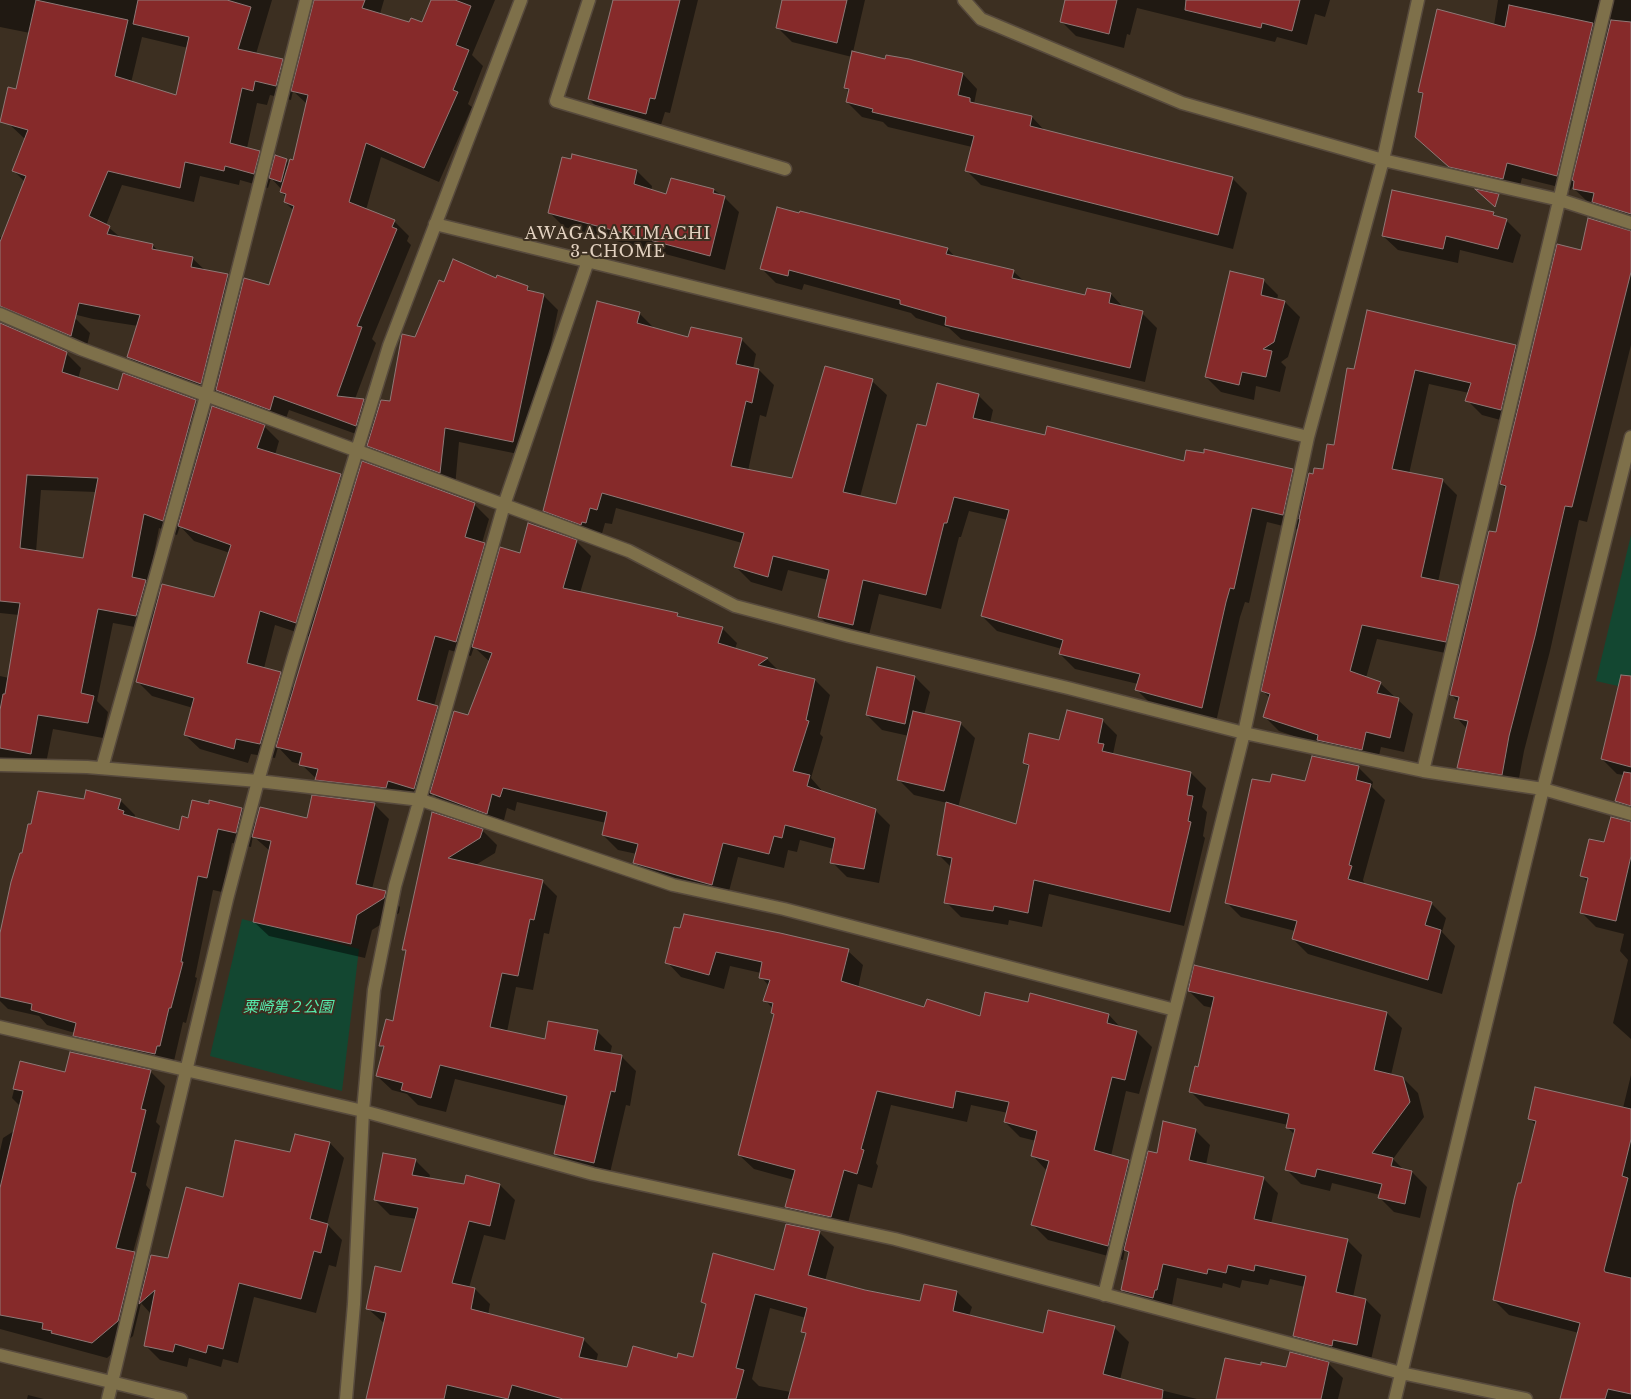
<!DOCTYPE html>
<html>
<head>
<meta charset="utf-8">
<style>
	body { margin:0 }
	canvas { display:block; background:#3c2f21 }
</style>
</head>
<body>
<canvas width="1631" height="1399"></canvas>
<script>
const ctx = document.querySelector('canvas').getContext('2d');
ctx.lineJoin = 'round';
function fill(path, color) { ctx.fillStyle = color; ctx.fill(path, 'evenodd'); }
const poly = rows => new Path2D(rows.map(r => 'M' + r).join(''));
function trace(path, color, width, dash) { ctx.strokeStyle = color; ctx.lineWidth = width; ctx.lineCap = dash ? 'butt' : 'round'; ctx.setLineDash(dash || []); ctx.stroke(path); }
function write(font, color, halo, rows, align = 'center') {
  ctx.font = font + ' "Libre Baskerville","Noto Sans JP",serif'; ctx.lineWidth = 4; ctx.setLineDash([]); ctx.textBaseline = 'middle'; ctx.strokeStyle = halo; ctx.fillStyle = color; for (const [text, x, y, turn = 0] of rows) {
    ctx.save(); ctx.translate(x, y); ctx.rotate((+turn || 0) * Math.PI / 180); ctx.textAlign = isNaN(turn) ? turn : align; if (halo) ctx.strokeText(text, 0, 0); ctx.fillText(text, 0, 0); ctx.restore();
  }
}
const green = poly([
	[1631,535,1631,689,1596,681],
	[242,919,359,949,342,1091,210,1056]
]);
const shadow = poly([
	[0,0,272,0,256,54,282,60,297,75,315,0,384,0,349,121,423,24,433,0,495,0,472,55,483,66,468,104,472,107,439,182,381,157,366,210,394,221,409,236,407,241,411,245,372,339,376,343,355,399,364,400,378,414,391,403,416,338,444,283,497,279,527,287,533,293,543,295,558,310,528,456,459,442,455,487,383,460,368,445,370,439,289,410,284,424,232,405,217,390,215,398,144,372,129,357,138,326,93,319,0,296,0,237,3,238,25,182,14,171,26,140,9,124,30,33,0,27],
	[142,37,188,48,176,97,131,83],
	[293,91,307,104,294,162,290,164,286,160,274,167,259,152,247,148,257,103,267,105,270,95,291,100],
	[200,176,239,185,240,180,268,188,271,178,282,190,281,192,286,197,285,202,294,211,270,287,242,290,228,276,206,271,192,258,159,251,152,245,121,238,106,225,122,185,194,202],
	[614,0,698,0,670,113,665,112,660,128,604,114,589,99],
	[784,0,865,0,853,52,963,74,977,89,974,104,1032,117,1046,132,1232,178,1247,193,1233,249,981,185,966,170,972,147,888,127,883,122,862,117,847,102,849,92,845,88,852,57,792,42,777,27],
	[1067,0,1330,0,1325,17,1315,14,1307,45,1277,37,1275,42,1137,8,1130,35,1127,34,1124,48,1076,36,1061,21],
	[1498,0,1631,0,1631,224,1608,216,1597,205,1589,203,1572,187,1571,190,1522,178,1518,193,1466,181,1432,151,1424,96,1419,92,1494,25],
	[573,156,637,171,652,186,651,191,667,195,714,190,724,197,739,212,725,270,564,227,549,212],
	[1493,213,1498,218,1506,220,1521,235,1513,263,1460,250,1458,263,1398,250,1383,236],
	[1631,232,1631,345,1587,522,1579,520,1550,651,1524,751,1517,789,1474,782,1459,768,1467,729,1456,717,1459,703,1451,694,1460,656,1377,639,1366,678,1380,683,1413,714,1404,752,1381,747,1377,764,1279,731,1264,716,1270,698,1263,691,1299,530,1267,522,1249,603,1245,602,1240,617,1216,722,1152,705,1137,690,1138,684,1075,669,1060,654,1062,649,997,631,982,616,1008,520,969,511,961,537,959,537,941,609,879,594,868,639,834,631,819,616,828,580,788,570,782,591,751,582,736,567,742,543,616,508,612,524,605,523,601,537,559,525,544,510,639,313,654,328,689,339,741,339,756,354,753,369,759,370,774,385,766,417,760,415,748,471,793,479,872,381,887,395,860,497,897,506,927,428,978,395,993,410,990,423,1046,437,1185,462,1292,470,1307,485,1314,475,1324,471,1335,446,1355,371,1516,346,1531,361,1582,252],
	[1429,384,1469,393,1467,400,1482,415,1515,424,1501,484,1506,489,1497,533,1473,601,1458,586,1438,582,1457,495,1442,480,1409,474],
	[948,249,956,258,1014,272,1025,282,1086,297,1111,294,1124,308,1142,313,1157,328,1145,382,961,339,949,328,916,318,911,313,804,284,802,290,776,283,761,268],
	[1263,280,1278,295,1277,300,1285,302,1300,317,1288,357,1281,362,1286,367,1280,392,1256,386,1254,400,1221,392,1206,377],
	[24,316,75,318,90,333,86,350,37,329],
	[0,347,66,353,81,368,78,379,119,392,124,375,196,401,210,416,264,426,279,441,275,455,341,475,355,489,474,504,489,519,482,543,498,558,576,541,591,556,580,593,677,614,680,618,722,628,737,643,735,649,767,659,779,671,815,680,830,695,820,734,823,737,811,778,824,793,875,810,890,825,879,883,847,877,832,862,834,849,800,840,797,852,788,850,784,868,738,857,727,899,650,878,635,863,637,854,618,850,603,835,606,823,517,802,515,811,507,808,502,828,446,808,432,793,429,803,332,794,301,764,292,762,278,747,275,758,251,754,248,763,200,749,185,735,193,708,152,696,137,681,151,630,113,623,97,701,108,712,103,738,53,729,45,768,0,759,0,676,9,678,19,615,0,613],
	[41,490,96,492,84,559,36,552],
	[180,526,194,541,230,553,215,599,160,596,148,584,159,528,177,535],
	[275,625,311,637,295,689,280,674,264,668],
	[474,647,490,662,469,717,452,722,434,706,449,650,471,656],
	[878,669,915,677,930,692,924,715,960,723,975,738,958,808,1017,826,1030,768,1024,763,1102,720,1117,735,1113,754,1191,773,1206,788,1202,807,1207,812,1203,836,1205,838,1184,926,1049,894,1042,927,1009,920,1008,925,961,917,946,902,952,868,938,854,947,803,914,795,899,780,909,736,882,730,867,715],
	[1631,687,1631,815,1617,801,1624,775,1617,774,1602,759],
	[1358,767,1373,782,1372,787,1385,800,1363,880,1365,885,1431,903,1446,918,1442,932,1455,946,1442,994,1308,954,1293,939,1295,931,1241,917,1226,902,1271,784,1306,782],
	[85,800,120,800,135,815,134,819,180,832,189,820,209,806,210,802,242,809,256,824,308,819,374,804,389,819,372,889,385,892,400,907,399,913,372,930,365,958,269,936,254,922,270,851,253,836,251,847,232,843,222,892,213,890,195,977,197,978,186,1023,183,1022,174,1061,172,1060,170,1069,90,1050,75,1035,75,1033,47,1025,39,1016,8,1009,0,1001,0,962],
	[433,814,482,830,497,845,495,853,474,866,542,881,557,896,549,934,544,933,533,990,516,987,507,1032,546,1041,597,1031,612,1046,610,1054,621,1056,636,1071,630,1106,626,1105,609,1177,570,1168,555,1154,566,1106,455,1079,446,1112,418,1105,407,1094,392,1090,377,1076,384,1049,381,1045,394,1022,407,953,403,949],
	[1631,823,1631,1039,1613,1023,1628,960,1620,951,1624,934,1596,927,1581,912,1588,882,1582,876,1604,844],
	[675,928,848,951,863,965,858,988,925,1009,981,1017,1029,1003,1109,1015,1122,1029,1137,1032,1152,1047,1139,1094,1126,1091,1111,1156,1129,1161,1143,1175,1157,1154,1195,1130,1210,1145,1206,1165,1263,1178,1278,1193,1271,1224,1348,1241,1362,1255,1353,1297,1366,1300,1381,1315,1371,1360,1309,1351,1294,1336,1305,1287,1270,1279,1268,1285,1242,1280,1240,1288,1223,1283,1222,1288,1177,1278,1172,1305,1170,1304,1168,1312,1137,1305,1122,1290,1129,1254,1125,1250,1123,1260,1048,1240,1033,1225,1047,1171,1032,1155,1036,1141,1020,1137,1005,1122,1008,1113,971,1105,967,1122,891,1105,876,1163,878,1166,872,1188,858,1184,846,1231,802,1222,787,1207,794,1180,754,1169,739,1155,775,1016,772,1013,773,1009,765,1000,769,986,761,977,761,973,730,966,724,989,681,977,667,962],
	[1195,967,1387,1013,1402,1028,1391,1075,1403,1078,1418,1093,1424,1117,1393,1159,1404,1170,1412,1172,1427,1187,1420,1218,1394,1212,1379,1197,1380,1195,1332,1183,1330,1191,1301,1184,1286,1169,1295,1135,1288,1128,1288,1125,1205,1106,1190,1091,1199,1068,1213,1008,1204,1006,1189,991],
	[21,1062,66,1073,150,1071,165,1086,156,1122,160,1126,146,1185,150,1190,133,1252,149,1268,169,1260,224,1199,291,1154,330,1143,344,1158,327,1224,342,1240,336,1267,329,1265,316,1313,254,1297,238,1363,223,1359,221,1367,189,1358,187,1367,160,1360,145,1345,151,1314,141,1303,133,1336,107,1358,0,1329,0,1151,3,1138,39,1115,27,1113,12,1098],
	[1631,1075,1631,1399,1565,1399,1579,1333,1509,1315,1494,1300,1536,1125,1529,1118,1623,1108],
	[415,1160,430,1175,429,1179,464,1185,500,1185,515,1200,505,1240,484,1235,469,1288,475,1289,490,1304,488,1315,583,1339,598,1354,596,1362,628,1368,694,1359,707,1306,703,1302,775,1271,819,1232,834,1247,825,1281,921,1302,957,1292,972,1307,969,1316,1044,1335,1114,1327,1129,1342,1120,1380,1197,1399,368,1399,385,1324,367,1308,402,1273,417,1219,390,1215,375,1200],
	[770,1308,806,1318,803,1332,806,1335,791,1392,759,1386,752,1379],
	[1328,1363,1343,1378,1338,1399,1217,1399,1261,1367,1287,1369],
	[28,1395,44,1399,27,1399]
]);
const building = poly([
	[36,0,128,20,115,76,176,95,189,37,133,24,138,0,227,0,251,7,238,49,283,59,276,86,255,81,253,91,242,88,230,143,260,151,254,174,225,166,224,171,185,162,180,188,108,171,89,216,110,226,107,234,153,244,152,249,193,257,191,267,228,274,201,384,127,357,140,315,79,303,71,336,0,306,0,242,26,176,12,171,28,130,0,122,8,87,16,89,36,0],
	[314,0,365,0,362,8,409,22,411,18,422,22,431,0,455,0,471,6,456,45,469,50,453,90,458,92,424,168,366,143,349,202,395,220,392,227,397,229,357,326,362,327,337,396,364,399,356,426,274,396,270,410,216,390,244,278,269,285,294,206,284,202,286,194,280,192,290,159,293,160,308,95,291,91,314,0],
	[613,0,680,0,655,99,650,98,646,114,588,99,613,0],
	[782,0,847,0,837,43,776,28,782,0],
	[1065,0,1117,0,1109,34,1060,22,1065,0],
	[1186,0,1300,0,1292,31,1262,23,1261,28,1185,10,1186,0],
	[1509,5,1593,23,1557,176,1507,163,1503,179,1449,167,1415,137,1423,93,1418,92,1437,9,1505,27,1509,5],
	[1611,20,1631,22,1631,214,1592,202,1594,193,1573,189,1574,181,1572,180,1611,20],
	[852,51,885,59,886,55,909,59,963,73,958,95,970,98,970,102,1032,116,1030,126,1233,177,1218,235,965,171,974,136,872,112,873,109,846,102,849,89,844,88,852,51],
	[572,154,637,170,634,184,666,194,671,178,714,189,713,193,725,196,710,256,548,213,562,157,571,159,572,154],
	[275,155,287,159,281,182,269,178,275,155],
	[1475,189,1499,194,1495,207,1475,189],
	[1392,190,1494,212,1493,215,1507,219,1498,249,1446,236,1443,249,1382,236,1392,190],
	[777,207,799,213,800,211,948,248,946,254,1014,270,1012,278,1085,295,1087,288,1111,293,1109,303,1143,311,1130,368,945,325,946,317,900,304,900,300,789,270,788,276,760,269,777,207],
	[1588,218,1631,231,1631,272,1572,507,1565,506,1535,636,1509,736,1502,775,1457,768,1468,721,1454,718,1459,697,1450,695,1489,531,1496,532,1506,486,1500,484,1557,244,1581,250,1588,218],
	[453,259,496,278,497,275,528,286,527,290,544,294,513,442,445,428,440,473,367,446,381,400,390,401,402,334,415,337,439,280,444,282,453,259],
	[1230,271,1264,279,1261,295,1285,301,1274,342,1263,349,1272,351,1266,377,1242,372,1239,385,1205,377,1230,271],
	[597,301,640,312,637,323,688,337,691,327,742,338,736,364,759,369,752,403,746,401,731,466,792,478,825,366,873,379,843,492,896,504,917,424,926,426,937,383,979,394,973,418,1045,435,1047,426,1184,461,1186,450,1204,453,1204,449,1293,469,1283,515,1252,508,1234,589,1230,588,1226,602,1202,708,1135,690,1140,674,1059,654,1063,640,981,616,1009,510,954,497,947,523,944,523,926,595,863,580,853,625,818,617,829,570,773,556,768,577,734,567,744,533,602,493,597,510,590,508,586,523,582,522,581,525,543,511,597,301],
	[1367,310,1516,345,1501,410,1465,401,1471,383,1415,370,1392,469,1443,479,1421,577,1459,585,1446,642,1362,625,1350,671,1381,682,1377,693,1399,698,1390,738,1366,732,1362,750,1317,740,1318,735,1263,717,1270,694,1261,691,1300,519,1299,519,1309,473,1313,474,1314,468,1323,469,1327,444,1334,445,1347,368,1354,369,1367,310],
	[0,323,67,352,62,372,118,390,123,373,196,400,163,521,144,514,132,577,146,580,136,616,98,609,81,693,94,696,88,723,38,715,31,754,0,748,0,710,3,694,5,694,20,603,0,601,0,323],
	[27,475,98,478,83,558,20,548,27,475],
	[212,406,265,425,257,448,341,474,296,623,260,611,247,663,281,672,260,744,236,739,234,749,184,735,194,698,136,682,162,584,214,597,231,545,178,526,212,406],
	[362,461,475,503,465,537,485,543,456,642,435,636,417,700,438,706,414,789,388,781,386,788,315,780,318,769,299,765,302,753,276,747,362,461],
	[528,523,577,540,563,588,678,613,677,616,723,627,718,643,768,658,758,665,815,679,806,720,809,721,793,771,810,775,807,786,876,809,864,869,830,863,835,838,785,825,782,838,774,836,769,854,723,843,712,885,633,863,638,844,602,835,607,812,503,788,500,797,492,794,487,814,430,793,454,711,468,715,492,653,472,647,500,547,520,553,528,523],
	[877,667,915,676,905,724,866,715,877,667],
	[1621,675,1631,676,1631,767,1601,759,1621,675],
	[1067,710,1103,719,1098,743,1104,744,1102,751,1191,772,1187,795,1193,796,1188,821,1191,822,1170,912,1034,880,1028,913,994,906,993,911,944,903,952,858,937,855,946,802,1016,824,1029,765,1023,763,1029,733,1059,740,1067,710],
	[913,711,961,722,944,791,897,780,913,711],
	[1312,756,1359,766,1356,780,1371,784,1349,865,1352,866,1348,879,1432,902,1425,925,1441,930,1428,980,1292,939,1297,921,1225,903,1252,779,1270,782,1272,774,1305,781,1312,756],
	[1624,772,1631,773,1631,806,1615,801,1624,772],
	[86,790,121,799,118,809,124,811,123,814,179,830,182,816,188,818,192,800,209,804,209,800,242,808,236,833,218,829,207,878,198,876,181,962,183,962,171,1008,169,1008,160,1046,157,1046,155,1054,73,1036,76,1023,31,1010,32,1004,0,997,0,933,11,882,20,853,22,853,28,824,31,824,38,791,84,799,86,790],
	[312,795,375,803,356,884,386,891,384,898,357,915,351,944,253,922,271,841,252,837,260,807,307,818,312,795],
	[432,812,483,829,480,838,448,858,543,880,534,920,530,919,518,976,502,973,490,1027,545,1039,548,1021,598,1030,594,1050,622,1055,615,1092,611,1091,594,1163,554,1154,567,1096,440,1065,431,1098,401,1090,403,1083,376,1076,384,1046,379,1046,386,1019,393,1021,406,950,402,950,432,812],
	[1611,817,1631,822,1631,856,1616,921,1580,913,1588,878,1580,876,1589,839,1604,842,1611,817],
	[684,914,780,933,849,949,841,981,924,1007,927,999,980,1016,985,992,1028,1002,1030,993,1109,1014,1107,1023,1137,1031,1125,1080,1112,1077,1094,1150,1129,1160,1108,1246,1031,1225,1049,1161,1031,1156,1037,1131,1004,1122,1009,1102,956,1091,953,1108,877,1091,861,1149,864,1150,857,1174,844,1170,831,1217,785,1207,795,1170,738,1155,774,1014,771,1013,773,1003,763,1001,770,980,759,978,762,962,716,952,709,975,665,963,674,927,680,928,684,914],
	[1194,965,1387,1012,1374,1070,1403,1077,1410,1102,1372,1153,1393,1158,1391,1166,1412,1171,1405,1204,1378,1198,1382,1184,1317,1169,1315,1177,1285,1170,1295,1129,1286,1128,1289,1114,1189,1092,1195,1066,1198,1067,1214,997,1188,991,1194,965],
	[70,1052,151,1070,141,1109,146,1110,131,1172,136,1173,116,1248,135,1252,118,1321,92,1343,51,1333,52,1331,42,1329,43,1323,0,1315,0,1188,23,1091,13,1089,20,1061,65,1072,70,1052],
	[1535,1087,1631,1109,1631,1139,1622,1176,1628,1178,1604,1270,1605,1272,1631,1278,1631,1394,1608,1389,1605,1399,1560,1399,1580,1323,1493,1300,1514,1199,1518,1183,1521,1183,1536,1121,1528,1119,1535,1087],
	[1163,1121,1196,1129,1189,1160,1264,1177,1254,1219,1348,1239,1336,1292,1366,1299,1357,1345,1333,1340,1332,1346,1293,1336,1306,1276,1255,1265,1254,1271,1228,1265,1226,1273,1208,1269,1207,1274,1163,1264,1157,1290,1155,1290,1153,1298,1121,1290,1129,1252,1124,1250,1145,1164,1148,1151,1157,1153,1163,1121],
	[295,1134,330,1142,310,1219,328,1224,321,1253,314,1251,301,1299,239,1283,223,1349,208,1345,206,1353,175,1344,173,1352,144,1346,155,1290,139,1304,151,1255,168,1258,186,1187,223,1197,235,1140,290,1152,295,1134],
	[383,1153,416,1159,412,1175,464,1184,466,1175,500,1184,490,1226,469,1221,452,1283,475,1288,471,1309,584,1338,579,1357,627,1367,633,1346,677,1358,678,1353,693,1357,706,1304,701,1302,713,1253,774,1270,786,1224,820,1231,808,1275,865,1290,920,1301,924,1284,957,1291,953,1311,1043,1333,1048,1310,1115,1326,1103,1374,1163,1390,1162,1399,788,1399,806,1333,801,1332,807,1308,755,1294,736,1368,744,1370,736,1399,563,1399,512,1385,508,1399,447,1385,444,1399,366,1399,386,1313,366,1309,375,1266,401,1272,418,1208,374,1200,383,1153],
	[1290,1352,1329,1362,1321,1399,1216,1399,1225,1358,1261,1365,1261,1362,1286,1367,1290,1352]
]);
const minor = poly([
	[589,0,556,101,785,169],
	[964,0,981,19,1182,103,1383,160,1560,200,1631,223],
	[435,224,1308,437],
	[0,314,81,349,629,551,735,606,849,636,1068,688,1244,733,1423,771,1543,789,1631,814],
	[0,765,87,767,258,781,421,800,673,885,784,909,1175,1010],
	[102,768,206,396,306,0],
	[1423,771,1607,0],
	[0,1027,363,1111,593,1174,895,1239,1401,1373,1526,1399],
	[1104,1295,1244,733,1308,437,1383,160,1418,0],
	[0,1355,181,1399],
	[108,1399,227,899,258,781,293,659,389,346,521,0],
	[346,1399,354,1304,363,1111,374,990,395,886,504,505,588,261],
	[1395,1399,1543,789,1631,437]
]);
const parkNames = [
	["粟崎第２公園",288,1008]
];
const neighbourhoodNames = [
	["AWAGASAKIMACHI",618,234],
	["3-CHOME",618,252]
];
fill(green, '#134731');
fill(shadow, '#0007');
fill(building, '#862a2a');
trace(building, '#8f7876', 1);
trace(minor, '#574a3d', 15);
trace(minor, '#7e704a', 12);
write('italic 15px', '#57ebac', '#3c2f21', parkNames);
ctx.letterSpacing = '1px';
write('16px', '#e3d2c1', '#3c2f21', neighbourhoodNames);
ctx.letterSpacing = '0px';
</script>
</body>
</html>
